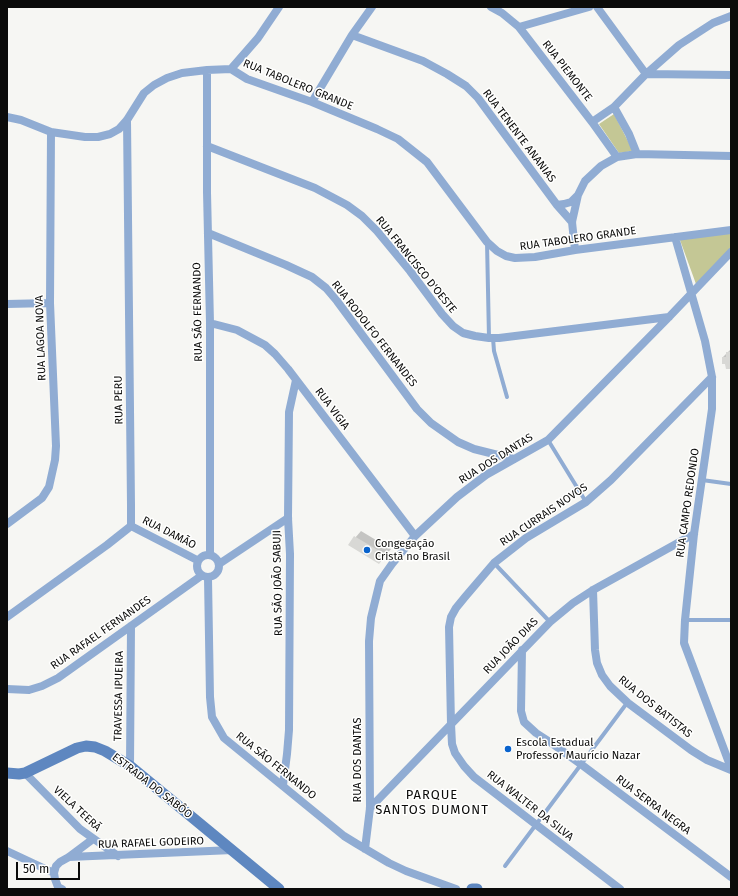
<!DOCTYPE html>
<html>
<head>
<meta charset="utf-8">
<style>
	body { margin:0 }
	#map { position:relative; width:738px; height:896px; overflow:hidden; background:#f6f6f3; font-family:"Fira Sans",sans-serif }
	canvas { display:block }
	.frame { position:absolute; inset:0; border:8px solid #0b0b0a; pointer-events:none }
	.scale { position:absolute; left:16px; top:862px; width:64px; height:18px; box-sizing:border-box; border:2px solid #0b0b0a; border-top:0; padding-left:5px; font-size:12px; line-height:14px; white-space:nowrap; color:#0b0b0a; -webkit-text-stroke:3px #fffffe; paint-order:stroke }
</style>
</head>
<body>
<div id="map">
<canvas width="738" height="896"></canvas>
<div class="frame"></div>
<div class="scale">50 m</div>
</div>
<script>
const ctx = document.querySelector('canvas').getContext('2d');
ctx.lineJoin = 'round';
function fill(path, color) { ctx.fillStyle = color; ctx.fill(path, 'evenodd'); }
const poly = rows => new Path2D(rows.map(r => 'M' + r).join(''));
function trace(path, color, width, dash) { ctx.strokeStyle = color; ctx.lineWidth = width; ctx.lineCap = dash ? 'butt' : 'round'; ctx.setLineDash(dash || []); ctx.stroke(path); }
function write(font, color, halo, rows, align = 'center') {
  ctx.font = font + ' "Fira Sans",sans-serif'; ctx.lineWidth = 3; ctx.setLineDash([]); ctx.textBaseline = 'middle'; ctx.strokeStyle = halo; ctx.fillStyle = color; for (const [text, x, y, turn = 0] of rows) {
    ctx.save(); ctx.translate(x, y); ctx.rotate((+turn || 0) * Math.PI / 180); ctx.textAlign = isNaN(turn) ? turn : align; if (halo) ctx.strokeText(text, 0, 0); ctx.fillText(text, 0, 0); ctx.restore();
  }
}
const green = poly([
	[614,114,633,151,619,153,599,124],
	[731,232,731,248,696,284,680,240]
]);
const shadow = poly([
	[731,349,731,368,723,357],
	[361,531,391,549,379,563,349,545]
]);
const building = poly([
	[726,352,731,352,731,369,726,369,725,364,722,364,722,357,726,357],
	[354,536,386,555,379,564,348,545]
]);
const lane = poly([
	[487,242,489,338],
	[493,338,494,351,507,397],
	[548,440,586,502],
	[702,480,731,484],
	[494,563,550,622],
	[685,620,731,620],
	[505,866,627,703]
]);
const street = poly([
	[491,7,502,13,519,27,592,122,617,157],
	[597,7,646,74,731,75],
	[519,27,589,7],
	[352,35,423,61,447,74,466,86,478,98,557,205,572,222],
	[231,69,247,79,312,102,377,129,398,139,427,162,487,242,497,251,506,256,515,258,535,257,575,250,731,230],
	[231,69,258,38,279,7],
	[207,70,207,192,210,323,210,555],
	[312,102,352,35,372,7],
	[614,107,629,134,637,154],
	[7,117,21,120,51,132,85,137,98,137,110,134,119,129,127,120,144,93,154,85,167,78,182,73,207,70,231,69],
	[592,122,614,107,646,74,679,45,713,23,731,16],
	[207,146,315,188,347,205,362,216,377,231,410,271,442,314,453,326,463,333,475,336,489,338,499,338,669,317],
	[557,205,564,204,571,202,577,196],
	[208,233,286,265,312,277,326,288,337,301,417,409,431,423,458,442,474,449,514,459],
	[675,237,705,341,712,377,712,409,694,534,685,620,684,643,731,768],
	[575,250,572,222,578,195,585,181,601,166,617,157,637,154,731,156],
	[7,304,50,303],
	[210,323,237,330,265,345,275,354,288,369,415,536],
	[7,524,42,498,49,487,55,460,56,446,50,303,51,132],
	[131,526,197,560],
	'197 566a11 11 0 1 1 22 0a11 11 0 1 1-22 0Z',
	[219,564,288,518],
	[208,578,210,697,212,717,224,738,344,836,357,844,389,863,406,871,456,889],
	[593,590,595,650,597,663,602,675,610,686,628,703,691,750,707,760,731,770],
	[7,617,107,545,131,526,131,505,127,120],
	[522,650,521,711,524,722,536,733,550,742,582,765,731,877],
	[7,689,29,690,42,686,58,678,201,576],
	[130,766,131,626],
	[25,773,80,829,118,856],
	[283,785,287,754,289,730,290,554,288,518,289,412,296,380],
	[370,808,550,622,573,603,593,590,694,534],
	[365,849,370,808,369,641,371,618,380,581,392,564,415,536,457,497,486,475,548,440,669,317,731,252],
	[7,851,54,873],
	[69,857,233,850],
	[62,889,58,887,55,879,54,873,56,866,60,862,69,857,93,839],
	[620,889,474,777,464,766,455,753,452,744,451,724,449,627,451,617,456,608,465,597,494,563,526,538,586,502,611,480,712,377]
]);
const secondary = poly([
	[7,773,19,774,25,773,77,748,86,746,95,747,105,751,130,766,279,889],
	[472,889,477,889]
]);
const markers = [
	[367,550,4,"#0963cd"],
	[508,749,4,"#0963cd"]
];
const streetNames = [
	["RUA PIEMONTE",567,71,52],
	["RUA TABOLERO GRANDE",298,85,22],
	["RUA TENENTE ANANIAS",519,136,53],
	["RUA TABOLERO GRANDE",578,239,-8],
	["RUA FRANCISCO D'OESTE",416,265,51],
	["RUA SÃO FERNANDO",198,312,-91],
	["RUA RODOLFO FERNANDES",374,334,52],
	["RUA LAGOA NOVA",41,338,-92],
	["RUA PERU",119,400,-91],
	["RUA VIGIA",332,409,53],
	["RUA DOS DANTAS",496,459,-32],
	["RUA CAMPO REDONDO",688,503,-82],
	["RUA CURRAIS NOVOS",544,515,-34],
	["RUA DAMÃO",169,533,27],
	["RUA SÃO JOÃO SABUJI",278,583,-91],
	["RUA RAFAEL FERNANDES",101,633,-35],
	["RUA JOÃO DIAS",511,646,-46],
	["TRAVESSA IPUEIRA",119,696,-89],
	["RUA DOS BATISTAS",655,707,39],
	["RUA DOS DANTAS",358,760,-90],
	["RUA SÃO FERNANDO",276,766,39],
	["ESTRADA DO SABÔO",152,786,38],
	["RUA SERRA NEGRA",653,805,37],
	["RUA WALTER DA SILVA",530,806,38],
	["VIELA TEERÃ",77,809,43],
	["RUA RAFAEL GODEIRO",151,843,-2]
];
const poiNames = [
	["Congegação",375,544],
	["Cristã no Brasil",375,557],
	["Escola Estadual",516,743],
	["Professor Maurício Nazar",516,756]
];
const quarterNames = [
	["PARQUE",432,795],
	["SANTOS DUMONT",432,810]
];
fill(green, '#c4c795');
fill(shadow, '#0003');
fill(building, '#d8d8d5');
trace(lane, '#90acd3', 4);
trace(street, '#90acd3', 8);
trace(secondary, '#5e87c0', 11);
for (const [x, y, r, color] of markers) { const dot = new Path2D(); dot.arc(x, y, r, 0, 2 * Math.PI); ctx.fillStyle = color; ctx.fill(dot); trace(dot, '#fffffe', 1.5); }
write('11px', '#0b0b0a', '#fffffe', streetNames);
write('11px', '#0b0b0a', '#fffffe', poiNames, 'left');
ctx.letterSpacing = '1px';
write('13px', '#0b0b0a', '#fffffe', quarterNames);
ctx.letterSpacing = '0px';
</script>
</body>
</html>
